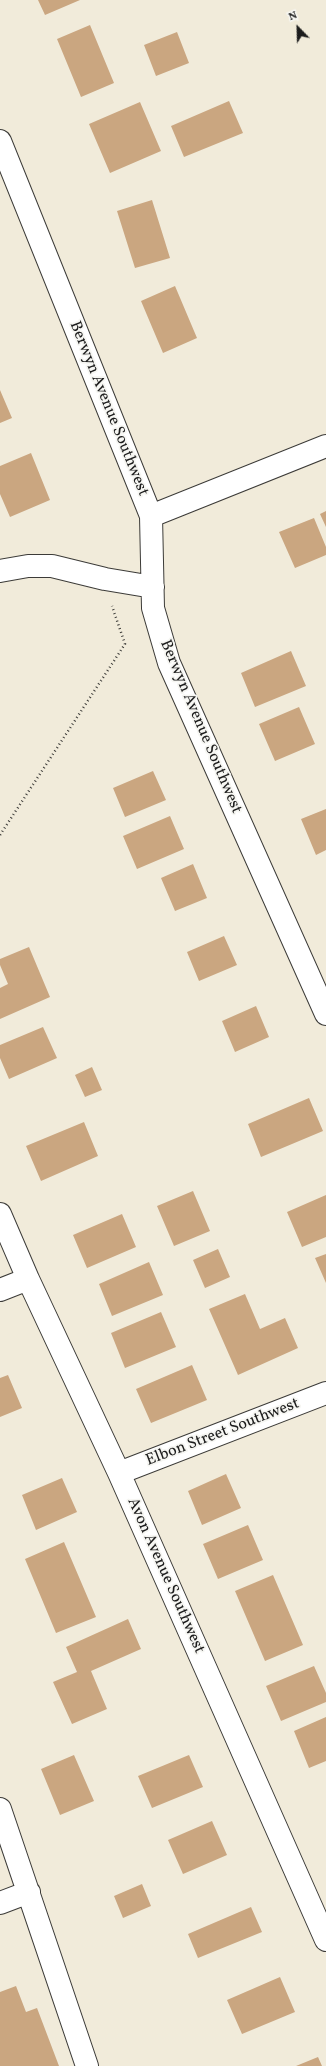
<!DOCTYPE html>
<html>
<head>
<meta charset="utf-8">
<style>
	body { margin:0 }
	#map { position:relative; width:326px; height:2066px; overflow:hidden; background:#f1ebda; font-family:Vollkorn,serif }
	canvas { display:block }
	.north { position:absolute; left:278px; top:8px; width:40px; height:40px; -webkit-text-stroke:3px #f6f6f2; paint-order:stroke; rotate:337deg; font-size:11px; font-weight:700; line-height:16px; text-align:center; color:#1c1c1c }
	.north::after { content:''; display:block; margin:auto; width:14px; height:18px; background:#1c1c1c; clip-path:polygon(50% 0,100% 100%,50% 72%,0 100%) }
</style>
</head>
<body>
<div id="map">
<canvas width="326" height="2066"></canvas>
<div class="north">N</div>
</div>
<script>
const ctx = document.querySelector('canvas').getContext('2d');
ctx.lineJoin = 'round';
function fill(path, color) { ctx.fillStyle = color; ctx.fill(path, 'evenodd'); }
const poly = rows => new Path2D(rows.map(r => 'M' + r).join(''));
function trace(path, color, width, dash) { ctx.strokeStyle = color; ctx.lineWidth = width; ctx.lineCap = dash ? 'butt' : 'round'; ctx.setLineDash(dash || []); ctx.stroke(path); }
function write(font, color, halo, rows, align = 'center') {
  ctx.font = font + ' Vollkorn,serif'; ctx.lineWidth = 3.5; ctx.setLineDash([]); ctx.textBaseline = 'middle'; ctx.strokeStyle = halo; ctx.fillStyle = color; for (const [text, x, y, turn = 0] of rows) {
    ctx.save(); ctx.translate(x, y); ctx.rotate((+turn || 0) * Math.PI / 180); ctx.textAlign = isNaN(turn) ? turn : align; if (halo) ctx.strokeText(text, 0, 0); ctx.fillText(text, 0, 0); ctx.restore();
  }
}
const building = poly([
	[38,0,80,0,45,15],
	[90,25,114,83,81,97,57,39],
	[177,32,189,63,156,76,144,45],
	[229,101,243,133,184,157,171,126],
	[140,102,161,151,110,173,89,124],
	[152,200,170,258,135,268,117,211],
	[175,286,197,338,163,353,141,301],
	[0,390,12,418,0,423],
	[31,453,50,500,10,517,0,494,0,466],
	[326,511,326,527,320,514],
	[314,518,326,547,326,555,295,568,279,532],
	[291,651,306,686,255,707,241,673],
	[299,707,315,744,275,761,259,724],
	[153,771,166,800,125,817,113,788],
	[326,809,326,850,316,855,301,819],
	[170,816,184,849,137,869,123,836],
	[193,864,207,898,175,911,161,878],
	[224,936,237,965,199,981,187,952],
	[29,947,50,997,0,1019,0,988,8,984,0,965,0,959],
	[256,1006,269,1037,235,1052,222,1021],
	[43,1027,57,1058,9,1079,0,1058,0,1045],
	[92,1067,102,1090,85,1097,75,1075],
	[309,1098,323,1131,261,1157,248,1124],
	[84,1122,98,1156,41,1181,26,1146],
	[193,1191,210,1231,174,1246,157,1206],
	[326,1195,326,1237,302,1247,287,1212],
	[122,1214,136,1247,87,1268,73,1235],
	[218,1249,230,1277,205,1288,193,1260],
	[326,1254,326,1283,315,1258],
	[149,1262,163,1295,112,1316,99,1284],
	[245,1294,260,1329,285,1318,298,1348,238,1375,209,1309],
	[161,1312,176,1347,125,1368,111,1333],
	[192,1365,207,1400,151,1423,136,1389],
	[8,1375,22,1408,0,1417,0,1378],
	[226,1474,241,1508,202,1525,188,1491],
	[62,1478,77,1512,36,1530,22,1495],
	[248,1525,263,1560,218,1579,203,1544],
	[64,1542,96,1617,56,1633,25,1559],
	[273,1575,303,1645,265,1661,235,1591],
	[128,1619,141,1649,91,1671,107,1709,72,1724,53,1682,77,1672,66,1647],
	[314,1666,326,1693,326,1702,281,1721,266,1686],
	[326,1717,326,1761,309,1768,294,1731],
	[74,1755,94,1801,60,1815,41,1769],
	[189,1755,203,1787,152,1808,138,1776],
	[212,1821,227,1855,183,1874,168,1840],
	[142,1884,151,1906,123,1918,114,1896],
	[251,1907,262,1932,198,1958,188,1934],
	[280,1977,295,2012,242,2034,227,2000],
	[16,1986,26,2012,37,2008,59,2066,0,2066,0,1992],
	[318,2057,322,2066,296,2066]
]);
const path = poly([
	[0,835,125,644,112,606]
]);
const minor = poly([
	[0,141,151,516,153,608,169,663,326,1014],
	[151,516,326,446],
	[0,571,28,566,52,566,105,579,153,587],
	[0,1214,28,1279,119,1473,326,1940],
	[0,1290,28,1279],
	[119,1473,326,1393],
	[0,1809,87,2066],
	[0,1903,29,1892]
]);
const streetNames = [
	["Berwyn Avenue Southwest",108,409,68],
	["Berwyn Avenue Southwest",200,727,67],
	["Elbon Street Southwest",223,1433,-21],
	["Avon Avenue Southwest",165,1576,66]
];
fill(building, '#caa680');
trace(minor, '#3c3b38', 24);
trace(path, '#3c3b38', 2.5, [1, 3]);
trace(minor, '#fff', 22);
write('16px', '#1c1c1c', '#f6f6f2', streetNames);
</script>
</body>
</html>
